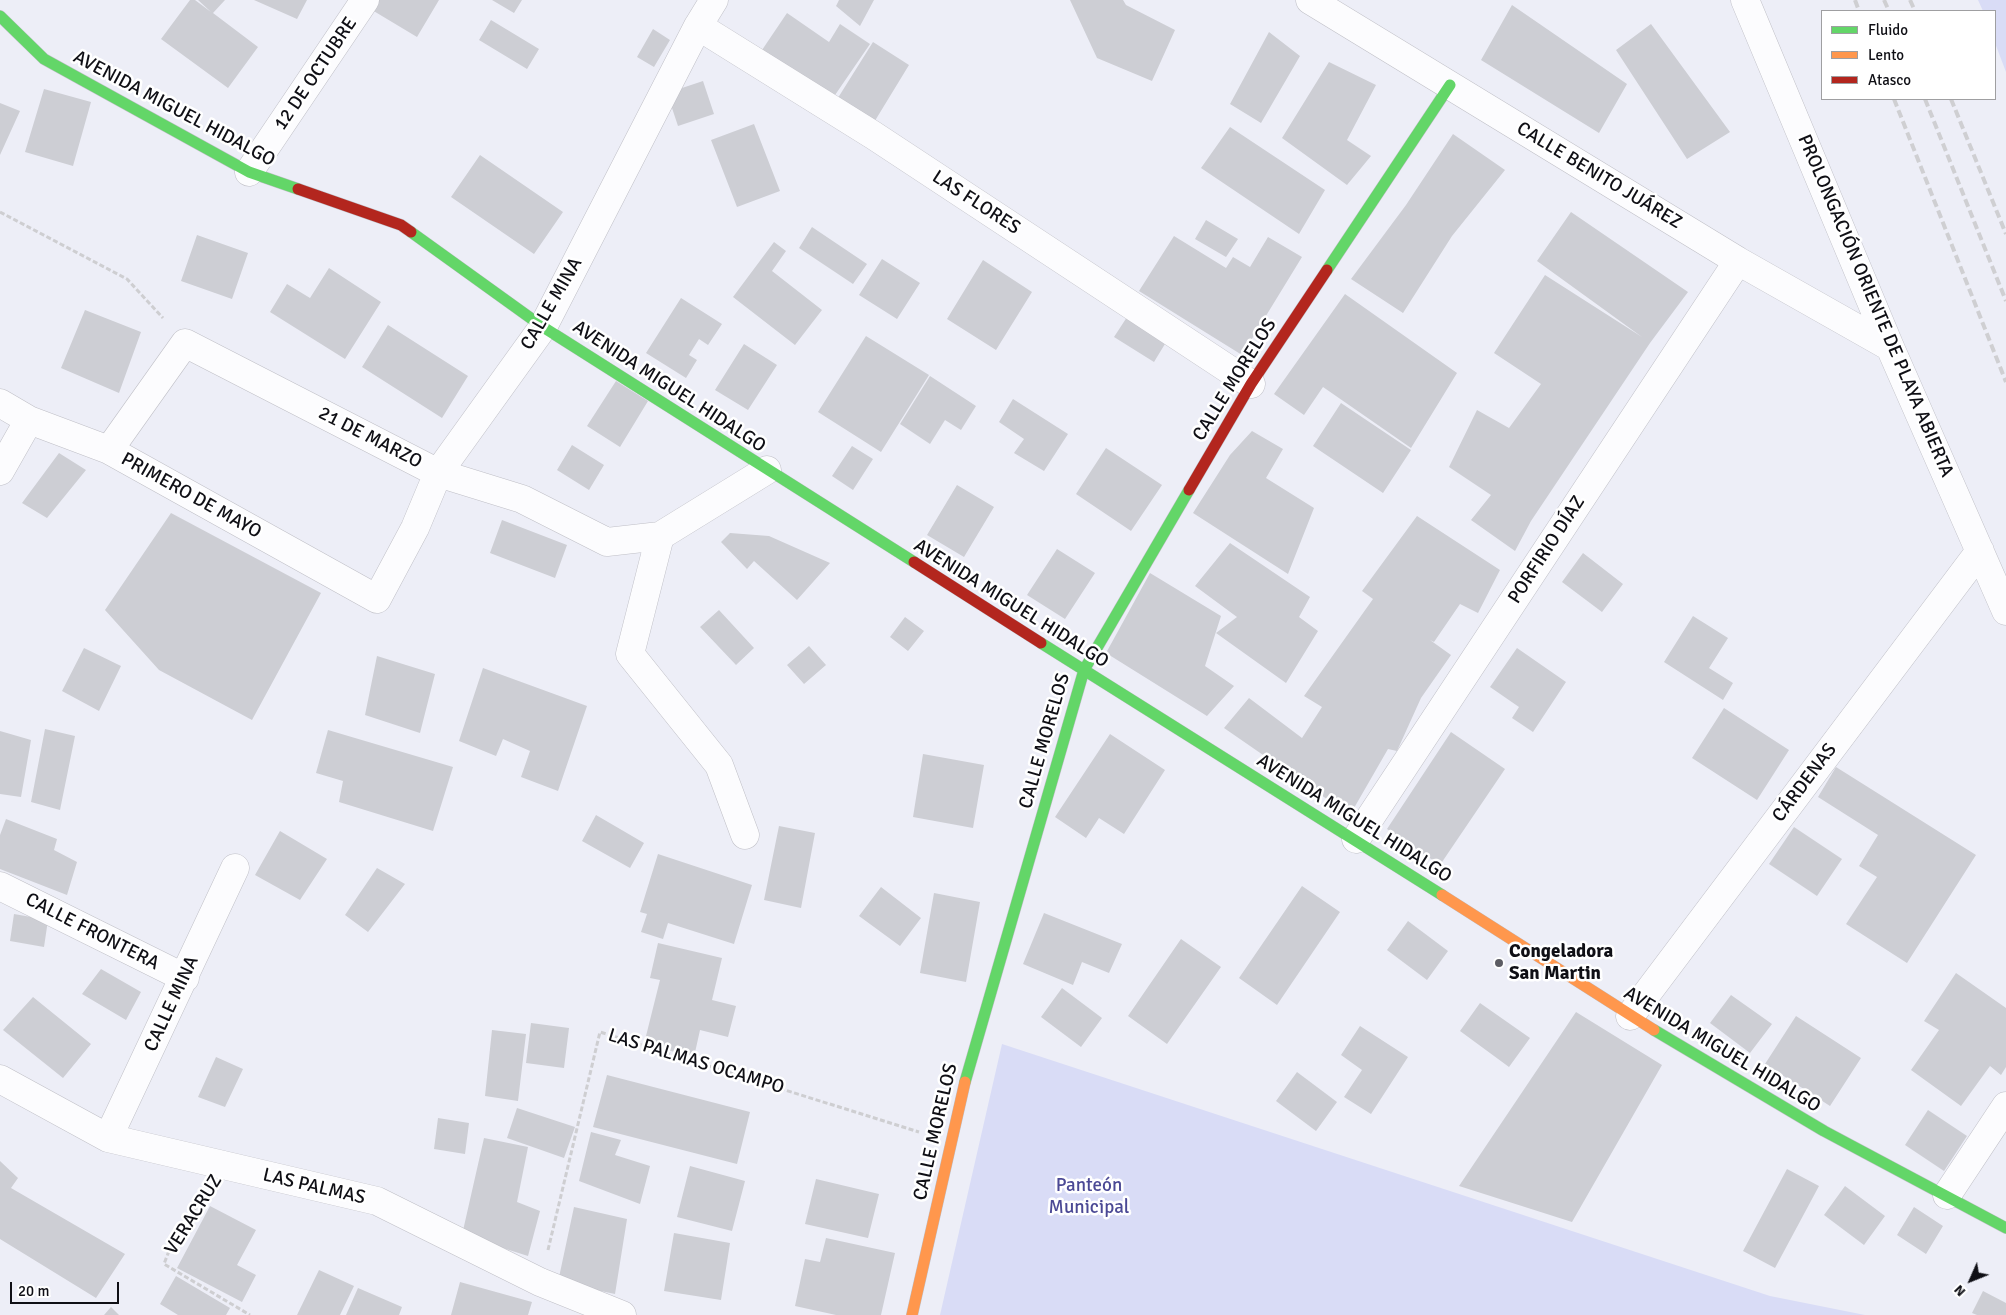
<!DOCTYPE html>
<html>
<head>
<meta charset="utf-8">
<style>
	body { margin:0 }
	#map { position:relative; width:2006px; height:1315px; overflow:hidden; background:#edeef7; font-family:Signika,sans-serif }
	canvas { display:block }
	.legend { position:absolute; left:1821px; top:10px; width:175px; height:90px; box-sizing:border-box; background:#fff; border:1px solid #9f9fa1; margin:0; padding:6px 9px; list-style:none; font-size:15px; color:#0f0f15 }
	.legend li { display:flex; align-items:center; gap:10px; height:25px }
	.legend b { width:25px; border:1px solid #9f9fa1 }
	.north { position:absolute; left:1946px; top:1255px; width:50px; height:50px; -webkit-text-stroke:4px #fff; paint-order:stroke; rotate:226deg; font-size:14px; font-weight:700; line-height:20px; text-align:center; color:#0f0f15 }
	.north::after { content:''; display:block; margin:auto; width:18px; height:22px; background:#0f0f15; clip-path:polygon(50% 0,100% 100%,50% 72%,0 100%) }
	.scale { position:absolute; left:10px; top:1282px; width:109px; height:22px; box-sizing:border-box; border:2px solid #0f0f15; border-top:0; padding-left:6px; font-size:15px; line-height:18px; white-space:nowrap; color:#0f0f15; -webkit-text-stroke:4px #fff; paint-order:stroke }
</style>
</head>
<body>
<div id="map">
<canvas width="2006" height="1315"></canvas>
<ul class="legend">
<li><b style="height:6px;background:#63d668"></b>Fluido</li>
<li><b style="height:6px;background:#ff974d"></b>Lento</li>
<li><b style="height:6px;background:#b3261e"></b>Atasco</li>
</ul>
<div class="north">N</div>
<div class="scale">20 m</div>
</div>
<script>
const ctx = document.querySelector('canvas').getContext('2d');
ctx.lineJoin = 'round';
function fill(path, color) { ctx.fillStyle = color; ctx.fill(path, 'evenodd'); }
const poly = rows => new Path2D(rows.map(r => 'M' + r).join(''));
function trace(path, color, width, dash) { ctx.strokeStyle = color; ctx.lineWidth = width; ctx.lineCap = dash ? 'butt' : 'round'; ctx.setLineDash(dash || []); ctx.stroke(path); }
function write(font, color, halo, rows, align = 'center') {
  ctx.font = font + ' Signika,sans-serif'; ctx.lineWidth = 5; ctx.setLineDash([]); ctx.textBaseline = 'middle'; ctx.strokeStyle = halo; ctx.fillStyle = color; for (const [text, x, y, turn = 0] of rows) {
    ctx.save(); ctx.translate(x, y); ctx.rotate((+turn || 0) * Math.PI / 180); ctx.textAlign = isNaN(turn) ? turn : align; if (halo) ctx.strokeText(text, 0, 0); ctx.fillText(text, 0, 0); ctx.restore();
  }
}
const green = poly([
	[1978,0,2006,0,2006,72,1995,43,1995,11,1983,11],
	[1002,1044,1770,1296,1865,1315,940,1315]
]);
const building = poly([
	[190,0,195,0,211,12,198,0,225,0,213,13,258,47,228,88,161,39],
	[254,0,307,0,297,19],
	[378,0,439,0,417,37,372,10],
	[492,0,522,0,514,13],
	[839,0,874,0,860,26,836,6],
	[1070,0,1123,0,1126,5,1175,30,1152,81,1097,58],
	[1512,5,1627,84,1599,133,1481,60],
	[787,13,829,42,840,24,870,44,833,98,762,50],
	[491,20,539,49,527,69,479,40],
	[1651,24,1730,132,1687,159,1616,50],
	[653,29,670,40,654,67,637,57],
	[1269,32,1300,56,1261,123,1230,104],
	[873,42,909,65,873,124,836,101],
	[1329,62,1376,85,1347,140,1371,156,1347,185,1282,138],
	[703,81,714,114,678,126,667,93],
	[44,89,91,102,73,166,25,152],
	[0,103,20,111,0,155],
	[754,124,780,191,737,207,711,140],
	[1230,127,1325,190,1299,234,1201,168],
	[1453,134,1505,170,1452,236,1403,313,1351,279,1406,205],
	[480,155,563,212,534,254,451,197],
	[1571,212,1688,292,1650,343,1531,521,1515,551,1471,520,1491,495,1449,467,1477,410,1509,428,1541,384,1494,353,1545,275,1642,337,1537,261],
	[1206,220,1238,239,1226,257,1195,239],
	[812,227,867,264,853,284,799,248],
	[197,235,248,253,232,299,181,281],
	[1174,236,1226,268,1233,257,1250,267,1268,237,1302,257,1242,355,1139,291],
	[774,242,786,251,772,271,822,310,795,345,733,297],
	[882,259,920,283,897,319,859,295],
	[983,260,1032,292,996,350,947,319],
	[329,268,381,302,345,359,270,312,287,284,310,298],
	[1345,294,1457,373,1411,448,1323,387,1304,415,1274,394],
	[681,298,722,324,708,345,699,339,689,355,697,360,686,378,646,353],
	[85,310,141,332,119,393,61,368],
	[1129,314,1168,339,1154,362,1114,337],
	[388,325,468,376,442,418,362,367],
	[866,336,929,375,881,452,818,412],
	[744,344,777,365,748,410,715,390],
	[930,376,976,406,961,430,945,420,930,444,900,424],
	[616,381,648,401,620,447,587,426],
	[1013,399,1068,434,1044,471,1014,453,1024,439,999,422],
	[1341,403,1411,450,1383,493,1313,446],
	[1252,431,1283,449,1266,478,1314,508,1288,574,1193,513,1230,455],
	[572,445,604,465,589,490,557,470],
	[852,446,873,459,853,490,832,476],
	[1106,448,1162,485,1131,531,1076,494],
	[59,453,86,470,47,518,22,503],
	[957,485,994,507,964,557,927,535],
	[171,513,321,593,252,720,159,670,105,610],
	[1417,516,1500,570,1478,613,1460,604,1434,642,1430,640,1451,655,1421,698,1397,751,1388,749,1350,815,1224,728,1249,698,1302,738,1322,707,1304,696,1373,599,1362,591],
	[502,520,567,545,555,578,490,553],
	[730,533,769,536,830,563,797,600,754,561,747,569,721,542],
	[1230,543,1310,597,1299,617,1318,631,1286,683,1216,633,1237,617,1195,586],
	[1057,549,1095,573,1065,619,1027,595],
	[1583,553,1623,584,1602,612,1562,582],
	[1150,573,1221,616,1205,666,1234,686,1207,716,1106,653],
	[719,610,754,648,736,665,700,627],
	[1693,616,1728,638,1709,668,1733,683,1723,700,1664,662],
	[905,617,924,631,908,651,890,637],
	[809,646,826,665,804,684,787,665],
	[84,648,121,666,99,711,62,691],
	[1517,648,1566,682,1533,732,1512,718,1519,707,1490,687],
	[377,656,435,674,420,733,365,715],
	[483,668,587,706,558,791,521,777,530,751,503,739,496,756,459,741],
	[1724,708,1789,750,1757,800,1692,758],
	[45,729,75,736,60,810,31,802],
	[328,730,453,767,433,831,339,802,343,781,316,773],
	[0,731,31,740,21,797,0,794],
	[1451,732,1505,769,1440,865,1387,829],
	[1110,734,1165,770,1124,834,1099,818,1086,838,1055,817],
	[923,754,984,765,973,828,913,817],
	[1836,767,1976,855,1907,963,1846,924,1877,877,1859,866,1878,835,1818,797],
	[596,815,644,843,630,868,582,841],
	[6,819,57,839,54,850,77,862,67,895,0,869,0,835],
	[779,826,815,833,801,908,764,900],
	[1794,827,1842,859,1817,896,1769,864],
	[280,831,327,859,300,900,255,875],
	[658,854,752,885,734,944,668,923,663,939,641,932,647,914,640,912],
	[377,868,405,884,368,932,345,915],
	[1302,886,1340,912,1277,1005,1239,978],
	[881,887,921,918,900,946,859,916],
	[934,893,980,902,966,982,920,973],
	[1044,913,1122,944,1109,973,1082,962,1073,985,1023,964],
	[14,914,48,920,44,947,10,941],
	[1408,921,1448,951,1427,980,1387,950],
	[1181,939,1221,967,1167,1044,1128,1016],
	[658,943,722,958,712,1000,736,1006,728,1037,700,1030,694,1057,644,1044,660,980,650,978],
	[101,969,141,992,126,1020,82,994],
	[1956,973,2006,1008,2006,1067,2001,1075,1990,1066,1961,1106,1911,1070,1939,1030,1924,1021],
	[1062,988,1102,1018,1081,1047,1041,1017],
	[1731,995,1772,1024,1750,1053,1710,1023],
	[33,997,91,1044,63,1078,3,1030],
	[1480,1003,1530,1038,1509,1067,1460,1031],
	[1576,1012,1662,1065,1572,1222,1459,1186],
	[1796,1016,1861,1058,1830,1106,1765,1064],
	[531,1023,569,1028,564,1068,526,1063],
	[1360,1026,1408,1057,1371,1114,1344,1097,1362,1070,1341,1055],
	[492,1030,526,1034,518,1101,485,1096],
	[216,1057,243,1069,225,1107,198,1097],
	[1297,1072,1337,1102,1316,1131,1276,1101],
	[607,1075,750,1112,737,1164,593,1127],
	[517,1108,575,1127,564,1158,507,1138],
	[1928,1110,1967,1136,1944,1171,1905,1145],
	[438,1118,469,1123,465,1154,434,1149],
	[591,1132,621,1140,615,1155,650,1166,640,1204,579,1181],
	[484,1138,528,1147,517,1202,540,1211,528,1256,462,1235],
	[0,1161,18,1178,11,1188,125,1254,96,1298,0,1239],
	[690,1166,745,1181,732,1231,677,1217],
	[1787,1169,1819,1186,1775,1268,1743,1251],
	[816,1179,879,1194,868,1238,805,1224],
	[1845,1186,1885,1216,1864,1245,1824,1215],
	[210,1206,256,1230,237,1265,256,1275,242,1302,177,1268],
	[574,1207,627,1219,615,1294,558,1282],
	[1914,1207,1943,1226,1926,1254,1897,1235],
	[674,1233,730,1243,721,1300,664,1291],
	[826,1238,895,1253,881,1315,836,1315,795,1306,805,1259,820,1262],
	[319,1270,354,1286,340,1315,297,1315],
	[176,1276,230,1308,226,1315,178,1315,160,1304],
	[460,1282,532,1302,528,1315,451,1315],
	[358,1288,402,1307,399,1315,346,1315],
	[1983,1291,2006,1303,2006,1315,1977,1315,1972,1313],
	[111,1307,119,1315,104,1315]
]);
const path = poly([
	[0,212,127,279,163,318],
	[205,1194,172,1243,164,1264,250,1315],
	[548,1250,600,1032,919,1132]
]);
const street = poly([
	[1310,0,1738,261,1890,347],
	[1745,0,1890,347,2006,611],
	[698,26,873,135,1251,384],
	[249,172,365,0],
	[0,403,29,420,109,450,377,599,415,528,438,473,543,327,698,26,714,0],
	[109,450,185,343,438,473,522,499,607,542,660,536,767,470],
	[0,471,29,420],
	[660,536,630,654,719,765,745,835],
	[1356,839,1738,261],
	[0,886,185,978],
	[1630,1016,1980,551],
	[0,1079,108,1138,377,1201,540,1282,622,1315],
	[108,1138,235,868],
	[1947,1195,2006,1106]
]);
const fast = poly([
	[0,16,44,59,249,172,298,189],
	[411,232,543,327,914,562],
	[1327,270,1450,85],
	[1041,643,1442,895],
	[1654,1030,1824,1131,2006,1228],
	[965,1082,1084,670,1189,490]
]);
const slow = poly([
	[1442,895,1654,1030],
	[912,1315,965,1082]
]);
const jam = poly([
	[298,189,401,225,411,232],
	[1189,490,1251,384,1327,270],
	[914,562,1041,643]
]);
const rail = poly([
	[1855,0,1859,11],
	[1884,0,1889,11],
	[1910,0,1915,11],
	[1894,99,2006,382],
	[1925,99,2006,301],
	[1951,99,2006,234]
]);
const markers = [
	[1499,963,5,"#5d5d64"]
];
const streetNames = [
	["12 DE OCTUBRE",316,74,-56],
	["AVENIDA MIGUEL HIDALGO",174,109,28],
	["CALLE BENITO JUÁREZ",1599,176,31],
	["LAS FLORES",976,203,33],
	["CALLE MINA",552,304,-60],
	["PROLONGACIÓN ORIENTE DE PLAYA ABIERTA",1875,306,67],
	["CALLE MORELOS",1235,380,-58],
	["AVENIDA MIGUEL HIDALGO",669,387,33],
	["21 DE MARZO",370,438,27],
	["PRIMERO DE MAYO",191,496,29],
	["PORFIRIO DÍAZ",1547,550,-57],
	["AVENIDA MIGUEL HIDALGO",1011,604,32],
	["CALLE MORELOS",1045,741,-74],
	["CÁRDENAS",1805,783,-53],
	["AVENIDA MIGUEL HIDALGO",1354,819,32],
	["CALLE FRONTERA",92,932,27],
	["CALLE MINA",172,1004,-65],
	["AVENIDA MIGUEL HIDALGO",1722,1050,31],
	["LAS PALMAS OCAMPO",696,1062,17],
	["CALLE MORELOS",936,1132,-77],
	["LAS PALMAS",314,1187,13],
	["VERACRUZ",194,1215,-58]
];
const poiNames = [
	["Congeladora",1509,952],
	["San Martin",1509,974]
];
const parkNames = [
	["Panteón",1089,1186],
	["Municipal",1089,1208]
];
fill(green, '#d9dcf6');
fill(building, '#cdced4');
trace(street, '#bfbfc6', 29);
trace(fast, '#bfbfc6', 12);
trace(slow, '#bfbfc6', 12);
trace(jam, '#bfbfc6', 12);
trace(path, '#ceced1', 3, [5, 2.5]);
trace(street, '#fcfcfe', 28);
trace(fast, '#63d668', 11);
trace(slow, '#ff974d', 11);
trace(jam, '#b3261e', 11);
trace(rail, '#cfcfd2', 4, [8, 4]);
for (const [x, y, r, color] of markers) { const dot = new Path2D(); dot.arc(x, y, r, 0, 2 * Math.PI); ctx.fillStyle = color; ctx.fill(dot); trace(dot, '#fff', 2); }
write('19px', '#0f0f15', '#fff', streetNames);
write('bold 19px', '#0f0f15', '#fff', poiNames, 'left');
write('19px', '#4b4995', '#fff', parkNames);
</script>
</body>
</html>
